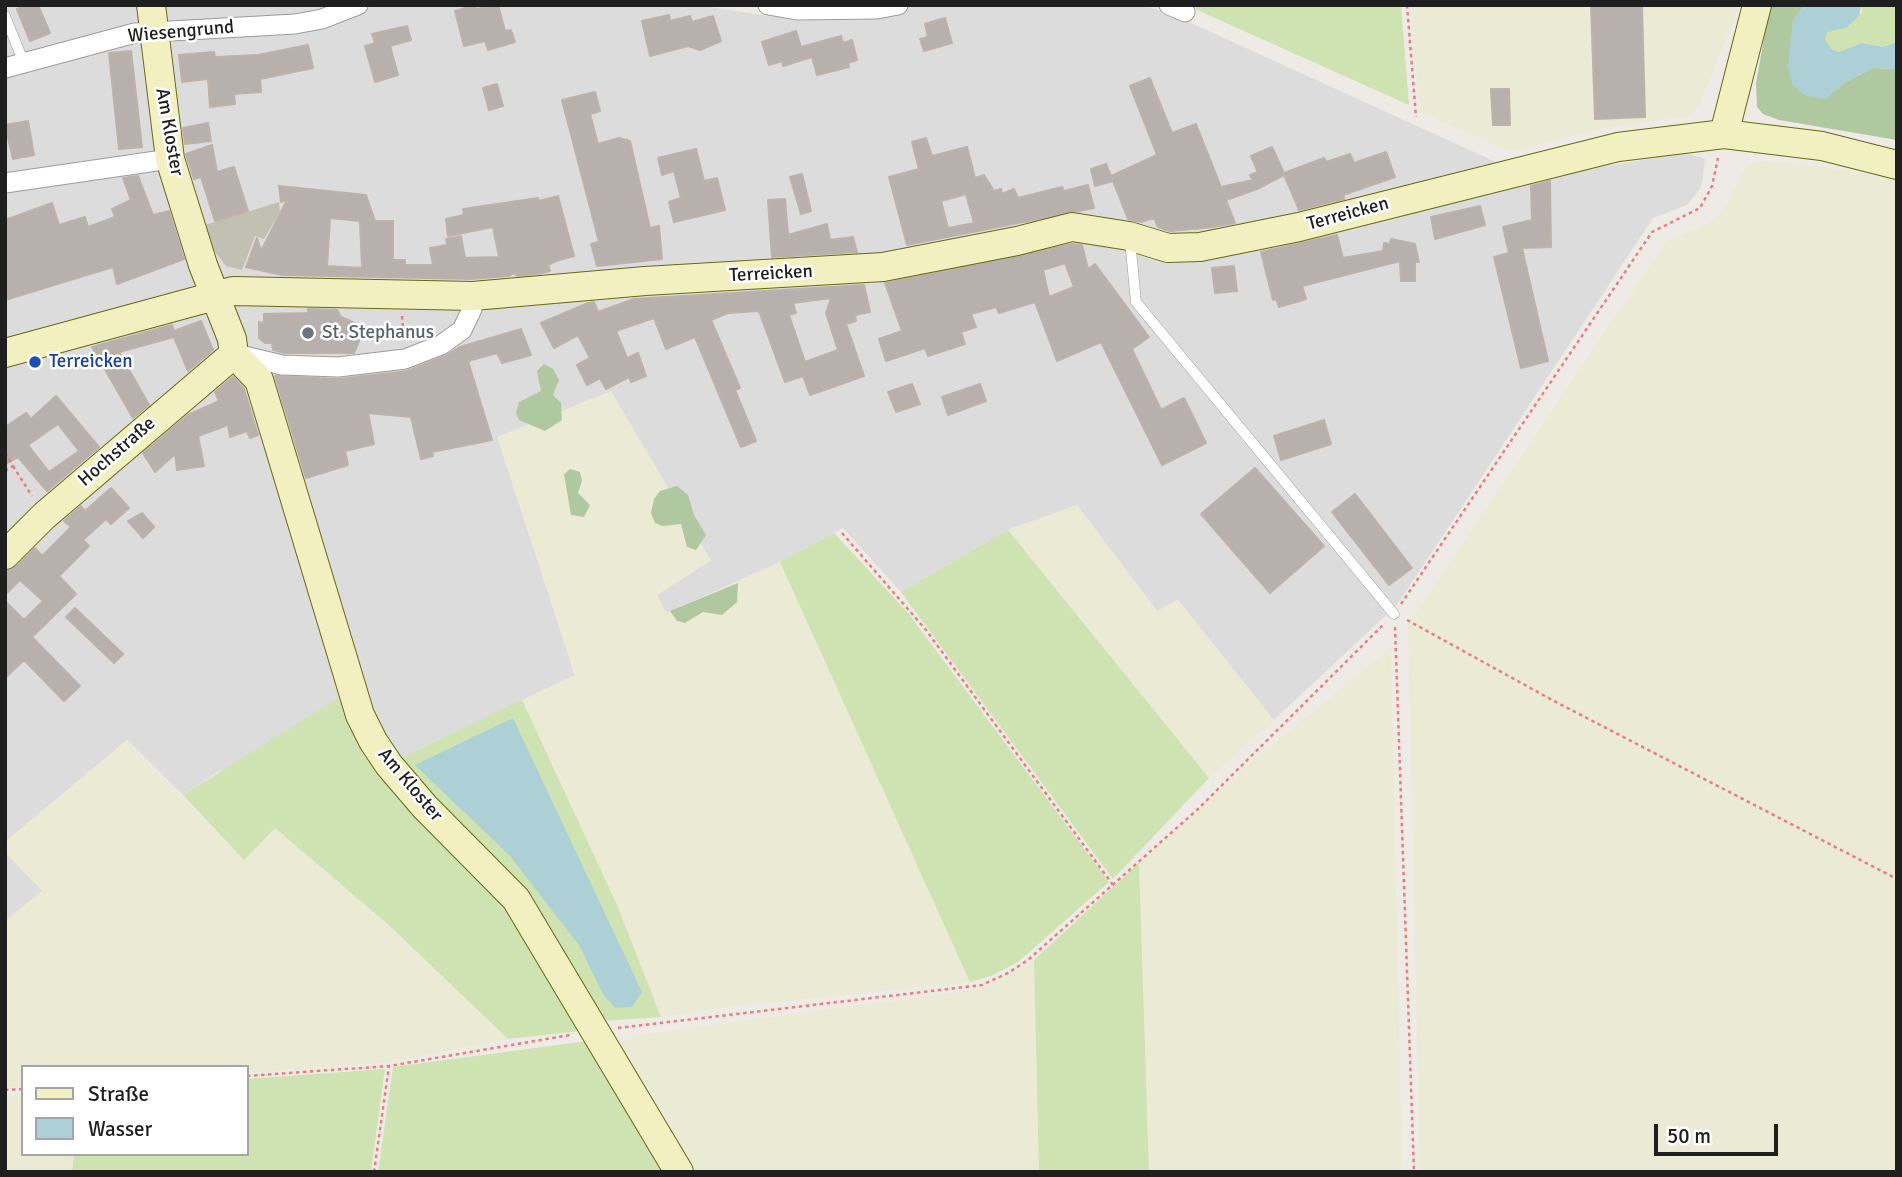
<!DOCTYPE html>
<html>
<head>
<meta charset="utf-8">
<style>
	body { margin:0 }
	#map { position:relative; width:1902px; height:1177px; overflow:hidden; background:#eeebe6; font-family:Signika,sans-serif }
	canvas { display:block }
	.frame { position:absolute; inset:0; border:7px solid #1f1f1f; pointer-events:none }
	.legend { position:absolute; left:21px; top:1065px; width:228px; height:91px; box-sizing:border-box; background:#fff; border:2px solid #a5a5a5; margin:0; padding:9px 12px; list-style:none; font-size:21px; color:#1f1f1f }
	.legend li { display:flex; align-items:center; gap:14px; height:35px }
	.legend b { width:35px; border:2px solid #a5a5a5 }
	.scale { position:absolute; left:1654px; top:1124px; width:124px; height:32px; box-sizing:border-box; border:4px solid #1f1f1f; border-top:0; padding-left:9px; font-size:21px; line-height:24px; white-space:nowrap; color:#1f1f1f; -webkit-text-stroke:5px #fff; paint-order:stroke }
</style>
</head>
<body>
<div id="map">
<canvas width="1902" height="1177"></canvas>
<div class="frame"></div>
<ul class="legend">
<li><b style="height:9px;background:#f2f0c1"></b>Straße</li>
<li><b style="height:19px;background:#acd0d6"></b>Wasser</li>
</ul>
<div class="scale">50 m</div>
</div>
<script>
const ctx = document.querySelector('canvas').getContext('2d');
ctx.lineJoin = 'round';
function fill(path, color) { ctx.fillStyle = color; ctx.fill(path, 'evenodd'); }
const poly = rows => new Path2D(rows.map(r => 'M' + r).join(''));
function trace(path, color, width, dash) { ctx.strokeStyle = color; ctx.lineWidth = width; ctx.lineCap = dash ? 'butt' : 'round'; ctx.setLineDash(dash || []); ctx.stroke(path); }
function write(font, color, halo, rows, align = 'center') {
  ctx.font = font + ' Signika,sans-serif'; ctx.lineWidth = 5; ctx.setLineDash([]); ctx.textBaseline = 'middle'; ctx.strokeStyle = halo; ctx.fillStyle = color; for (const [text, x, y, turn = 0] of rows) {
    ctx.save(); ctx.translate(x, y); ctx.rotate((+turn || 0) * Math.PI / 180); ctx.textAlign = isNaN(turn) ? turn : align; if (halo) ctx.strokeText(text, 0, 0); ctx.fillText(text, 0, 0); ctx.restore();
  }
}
const residential = poly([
	[5,5,697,5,803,21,870,16,897,5,1138,5,1167,12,1531,178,1686,153,1705,159,1703,178,1700,189,1687,205,1653,218,1397,605,1274,720,1178,600,1157,611,1077,505,1008,530,901,592,843,528,753,577,666,613,657,595,710,561,498,437,575,676,397,760,219,771,183,795,127,740,5,842],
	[5,852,43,891,6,921,5,921]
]);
const construction = poly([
	[279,202,280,212,264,239,255,236,242,270,226,266,212,248,202,226]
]);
const farmland = poly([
	[1411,5,1740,5,1698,108,1686,117,1608,127,1509,151,1420,112],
	[1762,161,1820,166,1897,180,1897,1172,1420,1172,1408,624,1667,240,1707,225,1722,213,1742,173,1749,165],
	[611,391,711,560,657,595,666,613,780,562,970,982,734,1006,661,1017,617,905,522,700,575,675,497,437],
	[1077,505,1157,611,1177,600,1274,720,1209,778,1008,530],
	[1391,648,1402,1172,1149,1172,1139,863,1261,754],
	[127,740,243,859,274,828,393,930,508,1039,392,1062,247,1073,247,1067,23,1067,23,1087,5,1087,5,921,42,891,5,852,5,842],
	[1034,960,1039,1172,691,1172,688,1161,620,1044,639,1035,965,991,990,985],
	[23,1094,23,1154,74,1154,72,1172,5,1172,5,1095]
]);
const grass = poly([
	[1192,5,1401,5,1409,105,1197,10],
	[1862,5,1897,5,1897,42,1883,47,1862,43,1839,52,1831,49,1825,39,1827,32,1862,12],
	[1008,530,1209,778,1113,879,901,592],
	[834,533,908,613,1109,882,1018,962,991,976,970,982,780,562],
	[345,694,497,887,580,1031,508,1039,392,928,275,828,244,860,183,795],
	[522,700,617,905,661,1017,600,1021,397,760],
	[1139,863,1149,1172,1039,1172,1034,960],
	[595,1040,671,1172,378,1172,393,1067],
	[385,1069,371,1172,72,1172,74,1154,247,1154,247,1079]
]);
const forest = poly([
	[1770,5,1805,5,1793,20,1792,43,1826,98,1844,83,1873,68,1897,69,1897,140,1779,120,1763,114,1757,107,1756,83],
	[544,364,553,369,559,380,553,395,561,403,562,420,545,431,519,420,516,413,519,402,541,391,537,371],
	[570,469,580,472,582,481,578,493,590,505,584,517,571,515,564,474],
	[677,486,688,495,694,515,706,535,696,550,687,547,681,524,662,526,655,523,651,513,654,499,660,491],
	[738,583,737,602,722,615,703,612,685,623,677,621,670,611]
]);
const water = poly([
	[1805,5,1862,5,1858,17,1846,28,1827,32,1825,39,1831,49,1839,52,1862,43,1883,47,1897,42,1897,69,1873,68,1844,83,1826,99,1806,96,1793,86,1788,67,1793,19],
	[513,718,642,992,632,1007,615,1008,603,994,579,945,510,856,415,765]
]);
const building = poly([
	[27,5,38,5,50,33,30,41,17,9,27,5],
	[475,5,476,9,498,5,505,31,511,30,515,42,488,50,485,41,464,46,455,11,475,5],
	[1591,5,1642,5,1645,117,1595,119,1591,5],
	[669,15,670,21,690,16,692,22,713,16,721,41,700,50,688,46,650,56,642,21,669,15],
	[945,18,952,43,924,51,920,39,928,37,925,24,945,18],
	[407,26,411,40,390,46,398,75,375,82,365,46,375,43,372,34,407,26],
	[796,31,801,47,841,36,843,43,852,40,857,60,848,63,849,67,817,75,812,57,783,66,782,61,769,65,762,42,796,31],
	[308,45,313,68,260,79,261,92,234,94,235,104,210,107,208,79,182,82,179,55,214,52,215,57,258,55,308,45],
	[131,51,142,147,119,149,109,53,131,51],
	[1150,78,1172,133,1196,124,1221,187,1253,180,1250,175,1258,172,1251,156,1272,147,1284,173,1324,158,1326,162,1350,154,1354,163,1386,152,1395,177,1343,195,1344,199,1299,210,1292,193,1284,175,1257,189,1226,200,1235,223,1213,227,1170,231,1158,227,1154,218,1141,222,1128,219,1111,176,1157,155,1130,86,1150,78],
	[497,84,503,106,489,110,483,88,497,84],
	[1491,89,1509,89,1510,125,1493,125,1491,89],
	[595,92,600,111,590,114,598,144,619,138,630,141,650,228,659,226,662,259,597,266,591,244,599,242,562,100,595,92],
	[28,121,34,155,13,159,5,125,28,121],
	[208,123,211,141,185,144,183,128,208,123],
	[926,138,932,156,967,147,975,178,984,175,994,191,1001,189,1002,194,1014,189,1018,198,1062,187,1064,191,1088,185,1094,208,907,245,889,177,919,169,912,142,926,138],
	[966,194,974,223,948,228,941,201,966,194],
	[212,145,217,172,234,167,248,211,215,221,201,177,194,179,186,154,212,145],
	[696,149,704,181,717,178,725,210,674,222,669,202,681,198,674,171,662,175,658,158,696,149],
	[1106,164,1113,181,1095,186,1091,169,1106,164],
	[802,174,811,211,801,214,790,177,802,174],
	[138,176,153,215,169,211,184,259,117,284,113,267,5,300,5,220,52,203,59,225,85,217,88,227,115,217,112,209,131,200,123,178,138,176],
	[1550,181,1551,247,1522,248,1548,361,1521,368,1494,257,1509,253,1503,227,1532,220,1531,186,1550,181],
	[279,186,366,195,375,221,393,221,393,260,405,260,405,265,433,265,430,248,447,245,446,239,461,236,465,258,499,257,493,227,448,236,446,219,464,215,463,209,538,198,539,201,558,196,574,256,556,261,548,265,550,271,538,274,517,276,515,273,508,276,472,279,282,275,246,267,257,238,261,251,287,200,281,202,279,186],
	[330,218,360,221,362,268,327,266,330,218],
	[785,199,788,235,827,224,830,240,853,237,857,252,772,257,768,200,785,199],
	[1480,206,1485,225,1435,239,1431,217,1480,206],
	[1337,235,1343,258,1383,251,1384,243,1390,244,1391,239,1415,244,1419,262,1415,262,1415,281,1401,281,1400,261,1302,286,1306,299,1279,307,1276,299,1273,300,1261,252,1337,235],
	[1073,244,1082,245,1088,269,1095,264,1149,337,1132,349,1161,410,1184,398,1206,443,1162,465,1101,342,1057,361,1035,302,999,313,996,307,971,314,976,327,961,332,965,344,928,356,925,348,886,361,879,339,902,331,885,283,1073,244],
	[1065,263,1074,287,1049,297,1043,270,1065,263],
	[1234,266,1237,291,1215,293,1212,268,1234,266],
	[864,285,870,312,855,315,856,321,846,324,864,376,810,395,803,376,785,382,759,311,728,313,711,320,740,388,735,390,756,441,741,447,695,337,666,349,654,318,616,331,627,358,638,353,646,376,631,382,629,377,606,389,600,378,587,385,577,365,590,358,578,335,554,348,541,323,588,303,594,302,598,312,634,299,864,285],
	[831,298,826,313,838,350,805,362,789,315,796,313,793,303,831,298],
	[308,309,337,310,341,317,357,324,362,334,354,353,284,353,273,350,272,343,265,343,259,338,259,322,264,323,264,314,308,313,308,309],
	[201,321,213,350,188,371,174,337,119,352,149,405,133,418,92,347,172,325,174,331,201,321],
	[521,329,531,355,502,363,497,353,468,361,492,440,432,452,433,456,421,459,411,417,368,413,374,444,345,451,348,465,306,478,275,376,338,379,407,371,445,356,460,347,521,329],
	[233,377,244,389,258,435,250,438,247,431,230,437,228,425,198,436,204,466,177,470,175,454,155,472,143,453,188,415,219,401,215,392,233,377],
	[912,384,920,404,896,412,888,392,912,384],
	[980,384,986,401,948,415,942,397,980,384],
	[56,396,99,447,47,491,18,457,5,464,5,427,26,413,31,419,56,396],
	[58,424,79,451,49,472,28,445,58,424],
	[1324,420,1331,444,1281,460,1274,436,1324,420],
	[1255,468,1324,546,1270,593,1201,514,1255,468],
	[111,488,129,508,111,524,106,519,83,540,89,546,59,576,76,594,32,637,80,686,64,701,24,660,5,678,5,601,24,620,43,601,20,580,5,595,5,571,16,567,35,548,42,556,71,527,64,521,81,506,85,511,111,488],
	[1355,494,1412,568,1389,585,1332,512,1355,494],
	[142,513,154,527,143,538,128,521,142,513],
	[75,608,123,654,114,663,66,617,75,608]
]);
const path = poly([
	[1407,5,1416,117],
	[402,316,404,341],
	[13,466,32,496],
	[5,471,13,466,6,454],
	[842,533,926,630,1113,885],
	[1401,604,1652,232,1700,208,1712,186,1718,158],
	[1407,620,1554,701,1897,879],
	[1395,627,1414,1172],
	[618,1028,982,985,1008,973,1028,960,1198,809,1385,623],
	[247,1076,389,1066,570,1035],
	[5,1090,23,1089],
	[374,1172,389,1066]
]);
const lane = poly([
	[5,16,24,63],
	[1130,240,1136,302,1394,614]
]);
const street = poly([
	[768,5,797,10,877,9,898,5],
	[1169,5,1185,12],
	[5,68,135,33,295,24,322,19,358,5],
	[5,183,170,159],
	[236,354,282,365,338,367,405,359,441,345,462,330,472,309,473,296]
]);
const secondary = poly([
	[151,5,170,159,203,265,232,339,234,354],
	[1724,134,1757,5],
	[5,353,233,291,473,296,645,281,883,267,1017,241,1072,227,1129,236,1168,248,1200,247,1299,227,1618,147,1724,134,1822,146,1897,165],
	[234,354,259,380,360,715,373,741,389,765,425,807,516,899,679,1172],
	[5,555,44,516,234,354]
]);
const markers = [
	[308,333,7,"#6b7280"],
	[35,362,7,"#1a4fb4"]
];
const streetNames = [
	["Wiesengrund",181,32,-5],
	["Am Kloster",169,132,80],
	["Terreicken",1348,214,-15],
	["Terreicken",771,274,-3],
	["Hochstraße",117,452,-41],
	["Am Kloster",410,785,50]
];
const worshipNames = [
	["St. Stephanus",322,333]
];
const transitNames = [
	["Terreicken",49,362]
];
fill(residential, '#dddcdc');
fill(construction, '#c2c0b3');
fill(farmland, '#ebead4');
fill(grass, '#cee2b2');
fill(forest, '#afc8a0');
fill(water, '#acd0d6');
fill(building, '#b7b0ac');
trace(building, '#beb1aa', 2);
trace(lane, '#9c9c9c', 11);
trace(street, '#9c9c9c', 21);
trace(secondary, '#676912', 30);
trace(path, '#e97f7d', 2.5, [3.5, 3.5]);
trace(lane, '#fff', 10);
trace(street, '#fff', 19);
trace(secondary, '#f2f0c1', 28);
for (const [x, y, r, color] of markers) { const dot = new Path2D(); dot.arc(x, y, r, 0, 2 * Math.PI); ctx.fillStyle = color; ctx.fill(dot); trace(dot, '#fff', 2.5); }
write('19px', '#1f1f1f', '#fff', streetNames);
write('19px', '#5b616d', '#fff', worshipNames, 'left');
write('19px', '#164399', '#fff', transitNames, 'left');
</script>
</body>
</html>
